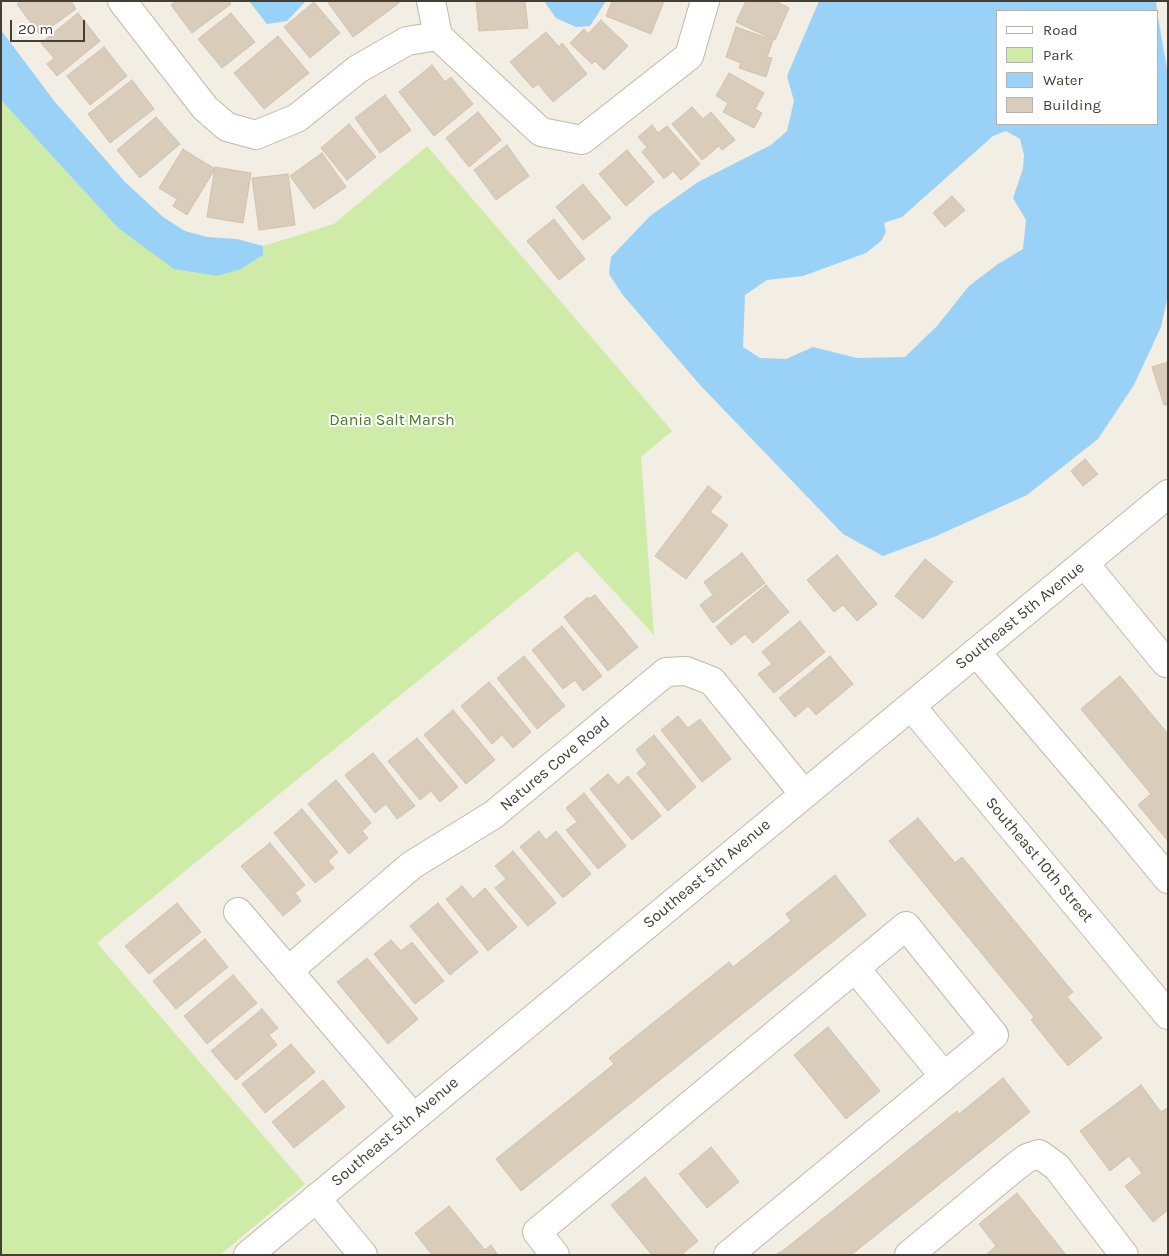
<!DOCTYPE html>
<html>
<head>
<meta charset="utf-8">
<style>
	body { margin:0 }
	#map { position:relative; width:1169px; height:1256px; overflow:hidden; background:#f3eee3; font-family:Karla,sans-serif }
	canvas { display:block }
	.frame { position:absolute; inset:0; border:2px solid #453e33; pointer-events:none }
	.legend { position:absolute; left:996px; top:10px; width:162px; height:115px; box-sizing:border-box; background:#fff; border:1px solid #b5b2ad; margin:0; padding:6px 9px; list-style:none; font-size:15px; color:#453e33 }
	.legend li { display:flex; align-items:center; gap:10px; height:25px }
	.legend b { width:25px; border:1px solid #b5b2ad }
	.scale { position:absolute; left:10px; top:20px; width:75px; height:22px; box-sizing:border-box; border:2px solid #453e33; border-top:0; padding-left:6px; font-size:15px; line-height:18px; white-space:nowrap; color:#453e33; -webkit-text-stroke:4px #fff; paint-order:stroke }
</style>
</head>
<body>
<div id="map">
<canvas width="1169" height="1256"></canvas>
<div class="frame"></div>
<ul class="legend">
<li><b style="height:6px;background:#fff"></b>Road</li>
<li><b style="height:14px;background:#ceeba8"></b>Park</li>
<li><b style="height:14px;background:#9ad1f6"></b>Water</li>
<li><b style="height:14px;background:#d9ccbb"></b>Building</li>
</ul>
<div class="scale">20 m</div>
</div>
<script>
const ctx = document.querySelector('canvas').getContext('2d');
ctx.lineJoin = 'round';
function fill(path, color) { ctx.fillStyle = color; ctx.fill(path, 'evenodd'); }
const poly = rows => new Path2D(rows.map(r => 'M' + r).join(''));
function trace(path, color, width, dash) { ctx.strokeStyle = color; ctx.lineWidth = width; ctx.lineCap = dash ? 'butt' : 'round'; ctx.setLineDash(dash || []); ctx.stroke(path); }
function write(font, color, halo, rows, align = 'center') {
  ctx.font = font + ' Karla,sans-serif'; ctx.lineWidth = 4; ctx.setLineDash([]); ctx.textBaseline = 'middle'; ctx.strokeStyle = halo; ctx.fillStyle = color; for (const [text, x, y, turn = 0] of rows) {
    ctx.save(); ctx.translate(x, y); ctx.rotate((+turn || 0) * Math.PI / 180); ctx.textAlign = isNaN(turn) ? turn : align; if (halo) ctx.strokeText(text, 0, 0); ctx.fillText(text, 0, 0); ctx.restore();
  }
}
const green = poly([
	[1,100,118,228,241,269,263,255,263,246,334,224,427,146,672,431,641,457,654,635,577,551,97,943,305,1184,220,1255,1,1255]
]);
const water = poly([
	[249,1,306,1,287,21,267,24],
	[544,1,606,1,590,26,576,27,556,18],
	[819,1,1156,1,1157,11,998,11,998,124,1158,124,1158,17,1168,75,1168,295,1161,327,1134,385,1098,439,1027,495,934,537,883,556,843,534,700,385,622,294,609,274,611,257,650,216,698,182,771,145,787,131,794,101,787,76],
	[1006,131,1020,139,1024,155,1023,169,1013,198,1026,220,1023,249,998,264,969,286,937,326,905,357,857,358,813,347,786,359,760,358,743,347,745,295,767,280,803,276,866,253,881,241,886,232,884,223,902,217,993,136],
	[1,30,55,102,125,182,163,217,185,231,207,237,237,239,263,246,263,255,241,269,217,276,174,269,118,228,1,100]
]);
const building = poly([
	[21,1,71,1,76,9,40,35,17,4,21,1],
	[176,1,229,1,231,4,192,33,171,5,176,1],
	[327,1,398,1,399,3,353,37,327,1],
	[476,1,525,1,528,28,479,31,476,1],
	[612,1,664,1,651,34,606,16,612,1],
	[746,1,776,1,789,8,775,40,736,22,746,1],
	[314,2,340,33,310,58,284,27,314,2],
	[78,13,100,41,57,76,47,64,54,58,41,43,78,13],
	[231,13,255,42,222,68,198,39,231,13],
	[601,20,628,46,604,70,595,61,592,64,570,43,584,29,588,34,601,20],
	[736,27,773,40,767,57,772,58,766,77,739,68,741,63,726,57,736,27],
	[546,32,559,47,562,43,587,74,553,102,538,84,533,88,510,62,546,32],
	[278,36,309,73,264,109,234,73,278,36],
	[104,47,127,76,90,105,67,76,104,47],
	[432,65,445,82,451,77,473,104,434,136,399,92,432,65],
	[729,73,764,93,755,109,762,113,754,128,723,112,728,103,716,96,729,73],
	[132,80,154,109,110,143,88,114,132,80],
	[385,95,411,130,380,153,355,118,385,95],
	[692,107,703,119,711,112,735,140,722,150,719,146,702,160,672,124,692,107],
	[478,112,501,140,469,167,446,138,478,112],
	[156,117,180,144,140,178,117,150,156,117],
	[349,124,376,157,347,180,321,148,349,124],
	[652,125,658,133,667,126,700,164,681,180,673,171,664,179,642,152,647,147,638,137,652,125],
	[507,145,529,176,496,200,474,170,507,145],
	[183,149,215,169,187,215,173,206,177,199,159,188,183,149],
	[627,150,654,182,626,206,599,174,627,150],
	[322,153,346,187,314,209,290,176,322,153],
	[215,167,251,173,243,223,207,217,215,167],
	[288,174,295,225,259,230,252,178,288,174],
	[583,184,611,218,583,240,556,207,583,184],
	[952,196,965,210,945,227,933,213,952,196],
	[554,219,585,259,559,280,527,241,554,219],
	[1168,362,1168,404,1164,405,1152,367,1168,362],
	[1085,459,1098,474,1083,486,1071,471,1085,459],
	[708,486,722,497,710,512,728,525,686,579,655,556,708,486],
	[742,553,765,583,713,623,700,605,713,595,704,582,742,553],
	[837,555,877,604,857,621,843,605,834,612,807,580,837,555],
	[925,559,953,582,923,619,895,596,925,559],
	[766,585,789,612,753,643,745,634,731,645,716,627,766,585],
	[595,595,638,647,608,671,564,617,588,597,589,599,595,595],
	[800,621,825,652,774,693,758,674,772,664,762,652,800,621],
	[562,626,602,676,583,691,575,680,563,689,532,650,562,626],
	[524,656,565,706,537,729,497,678,524,656],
	[830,656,853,684,816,715,808,706,795,717,779,698,830,656],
	[1120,676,1168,734,1168,841,1138,805,1151,794,1081,709,1120,676],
	[489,682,531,732,513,748,502,735,492,744,461,706,489,682],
	[453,710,495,760,466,784,424,735,453,710],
	[678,716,688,728,700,719,731,759,702,782,661,730,678,716],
	[654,735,696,787,668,811,637,773,647,764,636,750,654,735],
	[417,738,458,787,440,802,431,791,420,800,388,761,417,738],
	[373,753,415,806,397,819,386,804,375,813,345,775,373,753],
	[608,774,618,785,628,776,661,816,632,840,590,789,608,774],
	[336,780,371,823,362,831,368,838,349,854,308,804,336,780],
	[584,793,626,846,598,869,566,830,577,822,566,808,584,793],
	[302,809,338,852,328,861,334,868,315,883,274,833,302,809],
	[918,818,955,863,962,857,1073,992,1067,997,1102,1038,1068,1066,1031,1020,1034,1017,889,841,918,818],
	[539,831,546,840,556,831,591,874,563,898,520,847,539,831],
	[270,843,305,885,295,893,301,901,283,916,241,866,270,843],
	[513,851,556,903,528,926,495,888,506,879,495,866,513,851],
	[835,875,866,915,521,1191,496,1159,614,1064,609,1058,729,962,733,967,791,921,786,914,835,875],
	[462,886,473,899,485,888,517,927,488,951,446,899,462,886],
	[177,903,201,932,149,974,125,946,177,903],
	[438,903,478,952,450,975,410,926,438,903],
	[205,939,228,967,176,1009,153,981,205,939],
	[391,940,401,951,412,942,444,981,415,1004,374,954,391,940],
	[367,958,418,1019,388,1044,337,982,367,958],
	[233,975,257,1003,207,1044,184,1016,233,975],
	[262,1009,278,1028,269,1035,277,1045,236,1080,211,1051,262,1009],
	[828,1027,880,1091,846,1119,794,1055,828,1027],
	[291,1044,315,1072,265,1113,242,1084,291,1044],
	[1003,1078,1030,1112,851,1255,776,1255,779,1252,780,1253,957,1111,959,1114,1003,1078],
	[323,1080,345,1107,294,1148,272,1122,323,1080],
	[1141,1085,1161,1112,1167,1108,1168,1109,1168,1210,1153,1222,1125,1186,1142,1173,1129,1156,1110,1171,1080,1131,1141,1085],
	[711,1147,739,1182,707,1208,679,1174,711,1147],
	[645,1177,698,1241,681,1255,652,1255,611,1205,645,1177],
	[1017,1193,1066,1255,986,1255,996,1246,979,1224,1017,1193],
	[449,1206,485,1250,491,1245,498,1255,432,1255,415,1233,449,1206]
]);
const minor = poly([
	[122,1,205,108,227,127,256,135,297,118,358,69,407,41,438,36,541,132,582,140,689,56,705,1],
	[431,1,438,36],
	[1084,563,1166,663,1168,662],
	[976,652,1115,815,1168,879],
	[911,706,1168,1015],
	[238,912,413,1117],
	[855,968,944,1076],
	[288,971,412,865,493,815,666,672,686,671,712,681,804,794],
	[316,1198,363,1255],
	[248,1255,911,706,1168,494],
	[555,1255,537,1232,906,926,994,1035,728,1255],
	[909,1255,1015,1167,1027,1158,1039,1154,1057,1167,1124,1255]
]);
const parkNames = [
	["Dania Salt Marsh",392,420]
];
const streetNames = [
	["Southeast 5th Avenue",1020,616,-39],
	["Natures Cove Road",555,764,-40],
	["Southeast 10th Street",1039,860,50],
	["Southeast 5th Avenue",707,874,-40],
	["Southeast 5th Avenue",395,1132,-40]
];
fill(green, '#ceeba8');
fill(water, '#9ad1f6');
fill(building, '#d9ccbb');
trace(building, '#d1c1ab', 1);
trace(minor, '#c2b9a8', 30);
trace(minor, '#fff', 28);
write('16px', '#457b22', '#fff', parkNames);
write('16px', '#453e33', '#fff', streetNames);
</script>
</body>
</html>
